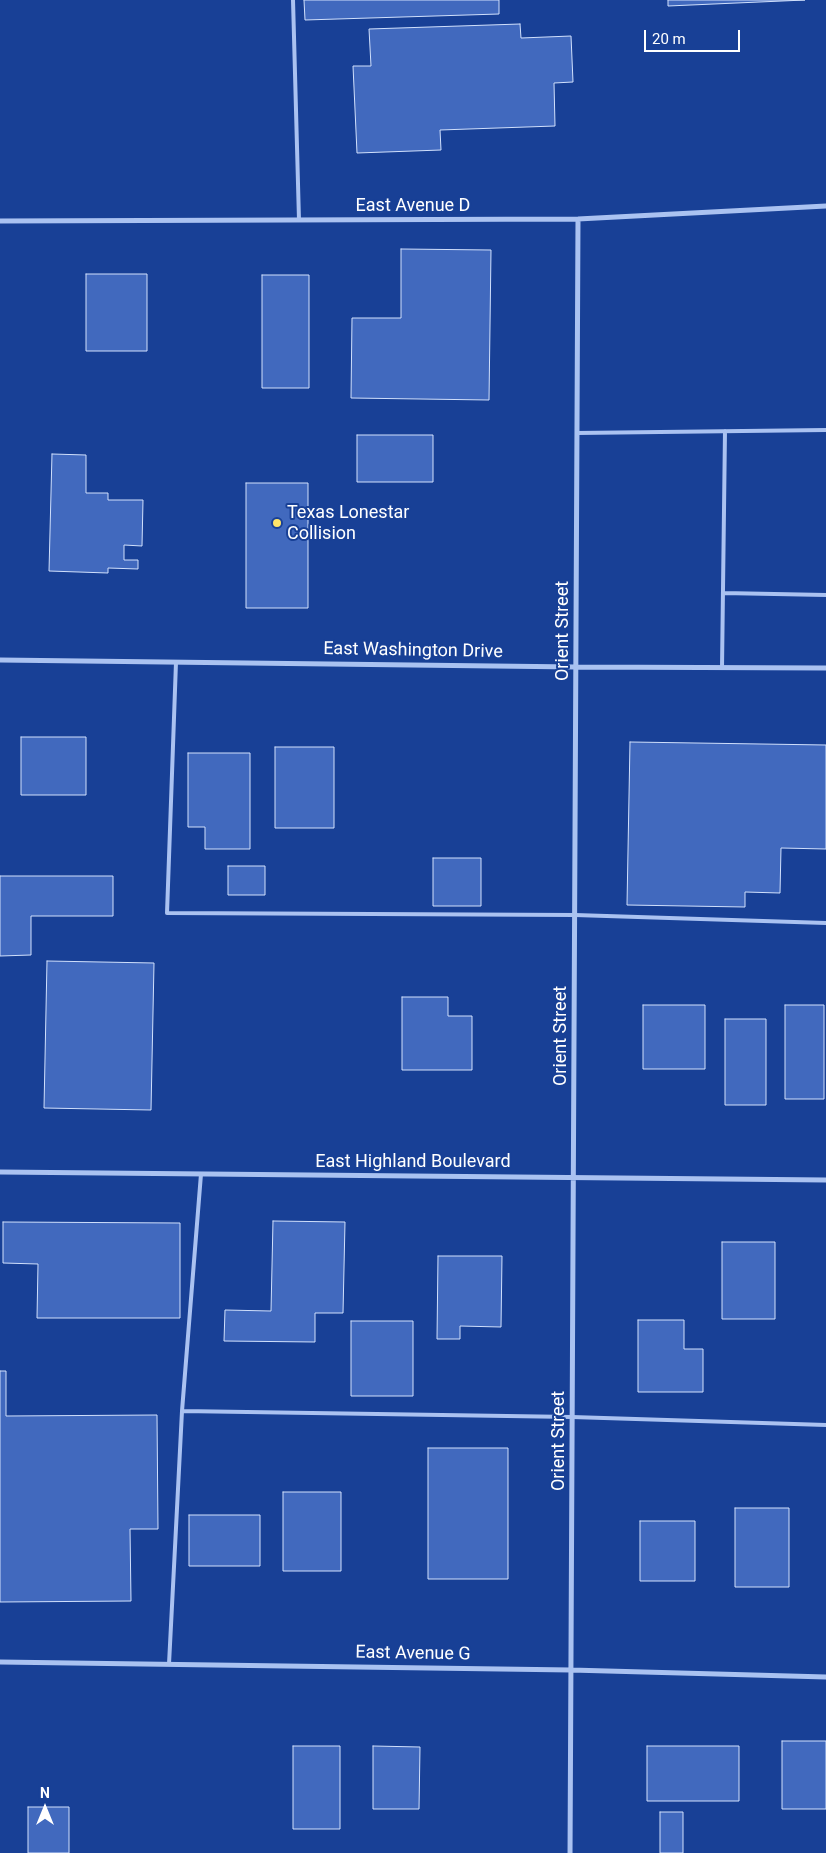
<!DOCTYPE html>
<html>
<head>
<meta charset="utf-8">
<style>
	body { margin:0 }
	#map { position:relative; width:826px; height:1853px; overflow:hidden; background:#184096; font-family:Roboto,sans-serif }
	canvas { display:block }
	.north { position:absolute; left:20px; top:1783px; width:50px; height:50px; -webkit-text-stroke:4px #184096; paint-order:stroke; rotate:0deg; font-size:14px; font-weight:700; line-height:20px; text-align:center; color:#fff }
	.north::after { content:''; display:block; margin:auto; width:18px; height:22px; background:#fff; clip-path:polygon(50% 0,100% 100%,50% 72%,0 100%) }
	.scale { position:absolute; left:644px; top:30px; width:96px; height:22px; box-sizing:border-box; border:2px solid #fff; border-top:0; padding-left:6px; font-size:15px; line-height:18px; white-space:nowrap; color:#fff; -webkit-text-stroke:4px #184096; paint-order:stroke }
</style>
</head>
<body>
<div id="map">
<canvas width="826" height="1853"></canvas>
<div class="north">N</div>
<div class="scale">20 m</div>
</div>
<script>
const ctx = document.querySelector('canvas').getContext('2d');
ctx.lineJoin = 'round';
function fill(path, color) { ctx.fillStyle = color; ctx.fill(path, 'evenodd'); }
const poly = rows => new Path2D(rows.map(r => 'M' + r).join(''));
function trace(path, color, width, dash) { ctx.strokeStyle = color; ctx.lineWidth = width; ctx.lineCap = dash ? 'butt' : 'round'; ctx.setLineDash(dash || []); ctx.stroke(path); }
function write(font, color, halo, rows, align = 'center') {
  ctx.font = font + ' Roboto,sans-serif'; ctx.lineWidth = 4; ctx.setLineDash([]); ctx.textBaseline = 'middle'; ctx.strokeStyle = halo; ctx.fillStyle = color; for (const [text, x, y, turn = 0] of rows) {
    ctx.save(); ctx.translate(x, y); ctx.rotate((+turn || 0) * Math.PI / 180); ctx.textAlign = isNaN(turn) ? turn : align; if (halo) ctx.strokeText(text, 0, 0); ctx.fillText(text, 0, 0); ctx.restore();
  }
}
const building = poly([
	[304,0,499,0,499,14,305,20,304,0],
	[668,0,805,0,668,6,668,0],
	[520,24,521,38,571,36,573,82,554,83,555,126,440,130,441,150,357,153,353,66,371,66,369,29,520,24],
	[401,249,491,250,489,400,351,398,352,318,401,318,401,249],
	[86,274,147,274,147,351,86,351,86,274],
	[262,275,309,275,309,388,262,388,262,275],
	[357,435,433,435,433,482,357,482,357,435],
	[52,454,86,455,86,493,108,493,108,500,143,500,142,546,124,545,124,560,138,560,138,569,108,568,108,573,49,571,52,454],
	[246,483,308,483,308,608,246,608,246,483],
	[21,737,86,737,86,795,21,795,21,737],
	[630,742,826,745,826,849,781,848,780,893,745,892,745,907,627,905,630,742],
	[275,747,334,747,334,828,275,828,275,747],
	[188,753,250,753,250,849,205,849,205,827,188,827,188,753],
	[433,858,481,858,481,906,433,906,433,858],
	[228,866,265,866,265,895,228,895,228,866],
	[0,876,113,876,113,916,31,916,31,955,0,956,0,876],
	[47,961,154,963,151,1110,44,1108,47,961],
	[402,997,448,997,448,1016,472,1016,472,1070,402,1070,402,997],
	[643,1005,705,1005,705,1069,643,1069,643,1005],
	[785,1005,824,1005,824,1099,785,1099,785,1005],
	[725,1019,766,1019,766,1105,725,1105,725,1019],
	[273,1221,345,1222,343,1313,315,1313,315,1342,224,1341,225,1310,271,1311,273,1221],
	[3,1222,180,1223,180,1318,37,1318,38,1264,3,1263,3,1222],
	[722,1242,775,1242,775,1319,722,1319,722,1242],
	[438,1256,502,1256,501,1327,460,1326,460,1339,437,1339,438,1256],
	[638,1320,684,1320,684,1349,703,1349,703,1392,638,1392,638,1320],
	[351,1321,413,1321,413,1396,351,1396,351,1321],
	[0,1371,6,1371,6,1416,157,1415,158,1529,130,1529,131,1601,0,1602,0,1371],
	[428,1448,508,1448,508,1579,428,1579,428,1448],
	[283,1492,341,1492,341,1571,283,1571,283,1492],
	[735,1508,789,1508,789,1587,735,1587,735,1508],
	[189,1515,260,1515,260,1566,189,1566,189,1515],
	[640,1521,695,1521,695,1581,640,1581,640,1521],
	[782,1741,826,1741,826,1809,782,1809,782,1741],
	[293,1746,340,1746,340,1829,293,1829,293,1746],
	[373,1746,420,1747,419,1809,373,1809,373,1746],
	[647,1746,739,1746,739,1801,647,1801,647,1746],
	[28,1807,69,1807,69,1853,28,1853,28,1807],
	[660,1812,683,1812,683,1853,660,1853,660,1812]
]);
const service = poly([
	[293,0,299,220],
	[577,433,826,430],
	[723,593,826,595],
	[176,662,167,913,575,915,826,923],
	[722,668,725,431],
	[182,1411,572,1417,826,1425],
	[169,1664,182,1411,201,1174]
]);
const minor = poly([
	[0,221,578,219,826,206],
	[0,660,576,667,826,668],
	[0,1172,826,1180],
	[0,1662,571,1670,826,1677],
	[570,1853,578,219]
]);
const markers = [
	[277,523,5,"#ffe56a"]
];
const streetNames = [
	["East Avenue D",413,206],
	["Orient Street",563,631,-90],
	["East Washington Drive",413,651,1],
	["Orient Street",561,1036,-90],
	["East Highland Boulevard",413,1162],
	["Orient Street",559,1441,-90],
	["East Avenue G",413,1654,1]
];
const poiNames = [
	["Texas Lonestar",287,513],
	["Collision",287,534]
];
fill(building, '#4169be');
trace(building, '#d1e0fc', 1);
trace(service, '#aac2f1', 4);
trace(minor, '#aac2f1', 5);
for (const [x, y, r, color] of markers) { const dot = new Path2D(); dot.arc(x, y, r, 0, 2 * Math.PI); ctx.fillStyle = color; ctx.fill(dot); trace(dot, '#184096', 2); }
write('18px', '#fff', '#184096', streetNames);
write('18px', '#fff', '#184096', poiNames, 'left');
</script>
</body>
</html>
